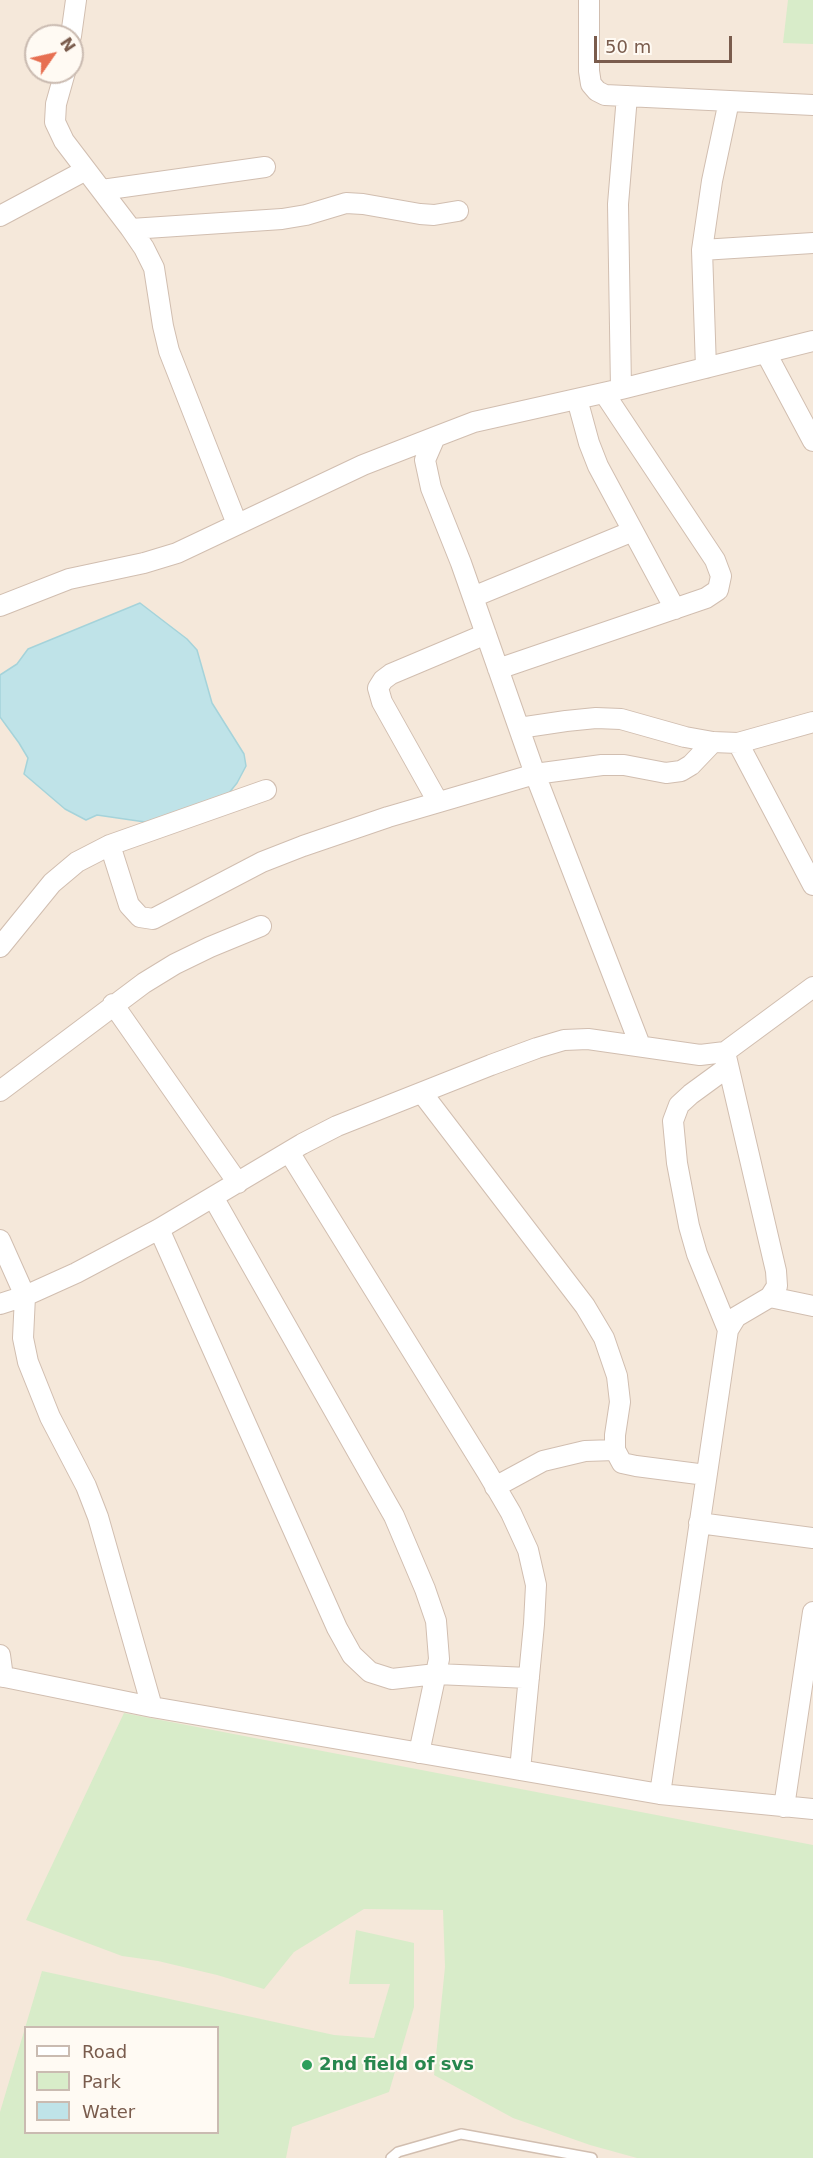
<!DOCTYPE html>
<html>
<head>
<meta charset="utf-8">
<style>
	body { margin:0 }
	#map { position:relative; width:813px; height:2158px; overflow:hidden; background:#fdf6ec; font-family:"DejaVu Sans",sans-serif }
	canvas { display:block }
	.legend { position:absolute; left:24px; top:2026px; width:195px; height:108px; box-sizing:border-box; background:#fffaf3; border:2px solid #cabbb1; margin:0; padding:8px 10px; list-style:none; font-size:18px; color:#7a5c4d }
	.legend li { display:flex; align-items:center; gap:12px; height:30px }
	.legend b { width:30px; border:2px solid #cabbb1 }
	.north { position:absolute; left:24px; top:24px; width:60px; height:60px; box-sizing:border-box; background:#fffaf3; border:2px solid #cabbb1; border-radius:50%; rotate:56deg; font-size:16px; font-weight:700; line-height:24px; text-align:center; color:#7a5c4d }
	.north::after { content:''; display:block; margin:auto; width:21px; height:27px; background:#e76f51; clip-path:polygon(50% 0,100% 100%,50% 72%,0 100%) }
	.scale { position:absolute; left:594px; top:36px; width:138px; height:27px; box-sizing:border-box; border:3px solid #7a5c4d; border-top:0; padding-left:8px; font-size:18px; line-height:21px; white-space:nowrap; color:#7a5c4d; -webkit-text-stroke:4px #fffaf3; paint-order:stroke }
</style>
</head>
<body>
<div id="map">
<canvas width="813" height="2158"></canvas>
<ul class="legend">
<li><b style="height:8px;background:#fff"></b>Road</li>
<li><b style="height:16px;background:#d8ecc9"></b>Park</li>
<li><b style="height:16px;background:#bfe3e8"></b>Water</li>
</ul>
<div class="north">N</div>
<div class="scale">50 m</div>
</div>
<script>
const ctx = document.querySelector('canvas').getContext('2d');
ctx.lineJoin = 'round';
function fill(path, color) { ctx.fillStyle = color; ctx.fill(path, 'evenodd'); }
const poly = rows => new Path2D(rows.map(r => 'M' + r).join(''));
function trace(path, color, width, dash) { ctx.strokeStyle = color; ctx.lineWidth = width; ctx.lineCap = dash ? 'butt' : 'round'; ctx.setLineDash(dash || []); ctx.stroke(path); }
function write(font, color, halo, rows, align = 'center') {
  ctx.font = font + ' "DejaVu Sans",sans-serif'; ctx.lineWidth = 4.5; ctx.setLineDash([]); ctx.textBaseline = 'middle'; ctx.strokeStyle = halo; ctx.fillStyle = color; for (const [text, x, y, turn = 0] of rows) {
    ctx.save(); ctx.translate(x, y); ctx.rotate((+turn || 0) * Math.PI / 180); ctx.textAlign = isNaN(turn) ? turn : align; if (halo) ctx.strokeText(text, 0, 0); ctx.fillText(text, 0, 0); ctx.restore();
  }
}
const residential = poly([
	[0,0,813,0,813,2158,0,2158],
	[36,36,72,36,72,72,36,72],
	[26,2028,218,2028,218,2132,26,2132]
]);
const green = poly([
	[788,0,813,0,813,44,783,43],
	[124,1713,813,1845,813,2158,637,2158,590,2145,513,2118,434,2075,445,1967,443,1910,364,1909,294,1952,264,1989,217,1975,158,1961,122,1956,26,1920],
	[356,1930,414,1943,414,2007,389,2092,292,2127,286,2158,0,2158,0,2112,42,1971,334,2035,374,2038,390,1984,349,1984],
	[26,2028,218,2028,218,2132,26,2132]
]);
const water = poly([
	[140,603,187,639,197,650,212,703,244,754,246,766,237,783,224,799,171,819,145,822,97,815,86,820,65,809,24,774,28,758,19,743,0,717,0,675,17,664,28,649,140,603]
]);
const service = poly([
	[391,2158,398,2152,461,2134,592,2158]
]);
const minor = poly([
	[589,0,589,71,591,84,597,91,605,95,813,105],
	[71,36,76,0],
	[65,72,56,104,55,122,64,141,131,229,144,248,154,268,163,326,169,351,237,524],
	[102,190,265,167],
	[0,216,86,170],
	[131,229,282,219,306,215,346,203,363,204,420,214,434,215,458,211],
	[702,250,813,243],
	[766,353,813,441],
	[706,368,702,250,712,181,729,101],
	[621,389,618,204,627,96],
	[577,399,589,443,598,466,675,609],
	[473,597,633,531],
	[0,606,69,579,144,563,177,553,363,465,435,437],
	[498,669,706,598,718,590,721,576,715,560,604,393],
	[519,728,566,721,596,718,621,719,685,737,713,742,738,743,813,722],
	[738,743,813,885],
	[438,802,382,702,378,688,383,680,391,674,486,634],
	[110,845,129,905,140,917,153,919,262,862,303,846,388,817,535,774,602,765,624,765,666,773,681,771,691,765,713,742],
	[0,947,52,883,77,862,110,845,266,790],
	[113,1004,238,1183],
	[640,1045,535,774,461,563,431,488,425,460,435,437,474,422,621,389,813,341],
	[0,1091,144,983,175,964,210,947,261,926],
	[422,1093,585,1306,604,1338,617,1376,620,1402,615,1435,615,1450,622,1463,636,1466,706,1475],
	[289,1152,487,1472,511,1513,528,1550,536,1585,534,1624,520,1770],
	[213,1197,394,1516,425,1589,436,1621,439,1659,419,1753],
	[159,1229,337,1628,352,1655,370,1672,392,1679,436,1674,529,1678],
	[0,1240,25,1296,23,1338,28,1362,50,1417,86,1486,98,1517,152,1707],
	[770,1297,813,1306],
	[0,1304,25,1296,76,1273,159,1229,302,1144,337,1126,491,1065,537,1048,564,1040,588,1039,700,1055,725,1052,813,987],
	[728,1330,697,1254,689,1226,677,1163,673,1121,679,1105,691,1094,728,1067],
	[495,1487,543,1461,585,1451,615,1450],
	[699,1523,813,1538],
	[0,1655,3,1677],
	[0,1676,152,1707,660,1794,813,1809],
	[660,1794,728,1330,736,1317,770,1297,777,1286,776,1271,725,1052],
	[784,1807,813,1612]
]);
const markers = [
	[307,2065,6,"#2e9e5b"]
];
const leisureNames = [
	["2nd field of svs",319,2065]
];
fill(residential, '#f5e8da');
fill(green, '#d8ecc9');
fill(water, '#bfe3e8');
trace(water, '#a5d3da', 1.5);
trace(service, '#d1beb0', 12);
trace(minor, '#d1beb0', 22);
trace(service, '#fff', 9);
trace(minor, '#fff', 20);
for (const [x, y, r, color] of markers) { const dot = new Path2D(); dot.arc(x, y, r, 0, 2 * Math.PI); ctx.fillStyle = color; ctx.fill(dot); trace(dot, '#fffaf3', 2); }
write('bold 18px', '#27864d', '#fffaf3', leisureNames, 'left');
</script>
</body>
</html>
